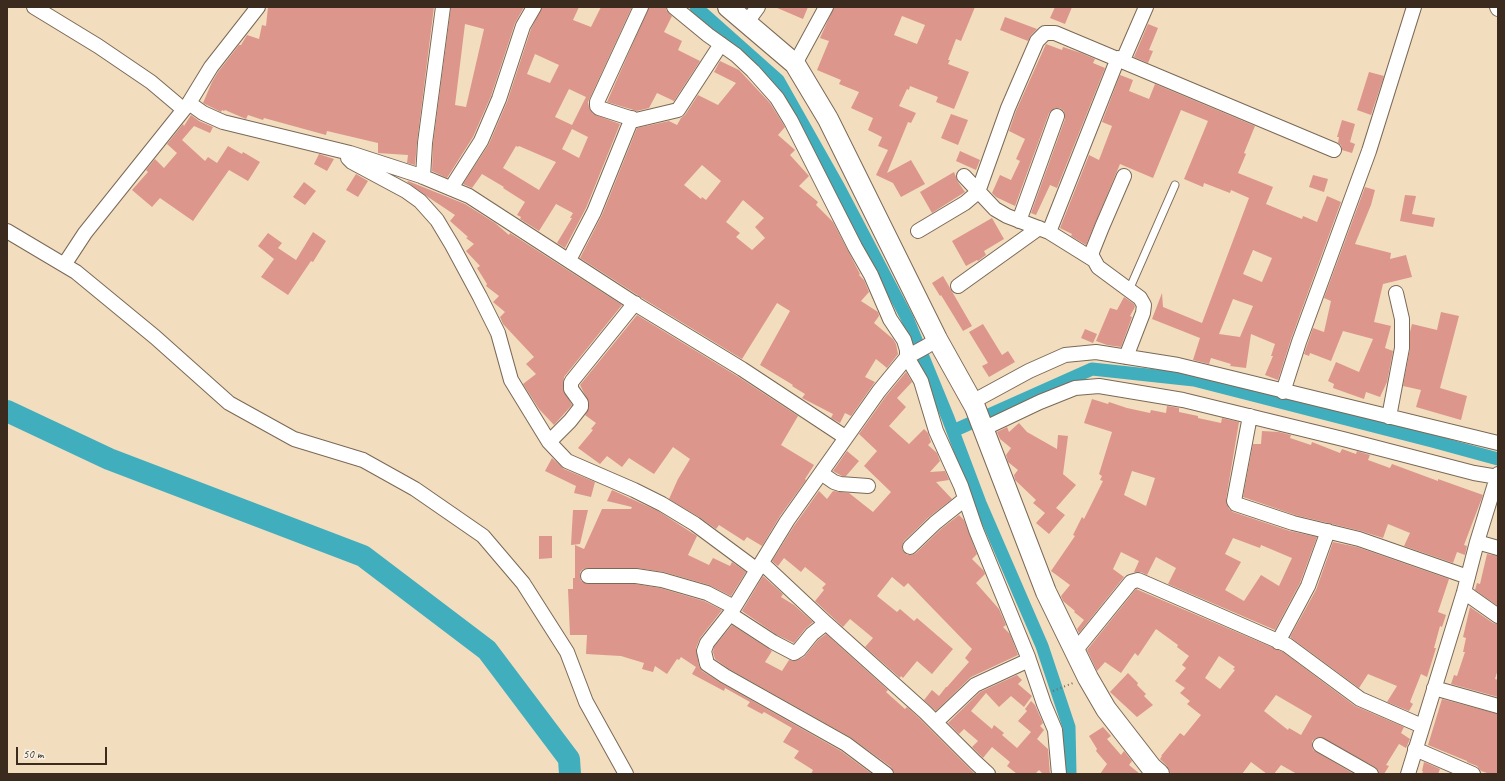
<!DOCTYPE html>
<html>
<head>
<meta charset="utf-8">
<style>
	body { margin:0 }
	#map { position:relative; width:1505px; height:781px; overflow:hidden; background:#f3ddbf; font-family:Caveat,sans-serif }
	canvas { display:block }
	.frame { position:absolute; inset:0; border:8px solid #3b2a1e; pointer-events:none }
	.scale { position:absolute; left:16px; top:747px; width:91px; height:18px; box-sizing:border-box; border:2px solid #3b2a1e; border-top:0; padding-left:5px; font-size:12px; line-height:14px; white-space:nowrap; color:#3b2a1e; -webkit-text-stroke:3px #f7f3e8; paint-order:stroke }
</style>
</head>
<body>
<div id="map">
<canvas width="1505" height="781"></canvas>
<div class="frame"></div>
<div class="scale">50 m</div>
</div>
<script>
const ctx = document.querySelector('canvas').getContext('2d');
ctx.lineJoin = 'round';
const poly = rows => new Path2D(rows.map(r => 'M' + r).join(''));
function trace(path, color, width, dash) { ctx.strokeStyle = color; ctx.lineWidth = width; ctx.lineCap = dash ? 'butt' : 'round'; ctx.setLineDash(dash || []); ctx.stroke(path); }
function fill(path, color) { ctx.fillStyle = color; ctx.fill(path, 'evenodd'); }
const canal = poly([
	[696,7,778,80,839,188,907,318,948,418,980,503,1042,646,1069,727,1070,774],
	[953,431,1092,369,1194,380,1432,441,1498,459]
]);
const river = poly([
	[7,411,109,459,363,556,487,650,569,759,570,774]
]);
const building = poly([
	[268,7,434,7,417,142,415,165,407,163,408,155,378,153,378,143,327,131,326,135,264,118,263,120,248,115,246,119,225,110,224,111,222,110,221,112,203,103,212,82,218,72,239,45,241,45,247,35,259,39,262,25,266,26],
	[451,7,524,7,515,23,491,96,473,137,447,178,432,171,433,144],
	[465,24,484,29,466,107,455,105],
	[542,7,579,7,573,20,591,27,601,7,632,7,588,102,589,107,593,114,620,124,586,208,565,248,557,243,572,218,570,218,573,213,556,204,539,231,520,219,521,217,517,215,525,202,503,188,504,187,482,174,472,188,463,184,489,144,507,102,531,29],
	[535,54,559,65,550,83,527,74],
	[569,89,586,97,572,125,555,117],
	[572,129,588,137,579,158,562,149],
	[516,146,518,147,519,146,556,162,539,190,503,168],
	[649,7,666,7,666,10,672,16,664,32,682,41,678,50,700,61,674,101,657,93,649,108,637,111,607,102],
	[775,7,808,7,803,19],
	[834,7,975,7,961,41,956,39,948,60,950,60,948,64,969,72,954,109,936,102,938,97,910,86,909,90,907,89,899,106,916,113,911,123,908,122,887,173,911,160,925,184,901,197,893,183,876,175,888,150,878,146,882,137,868,130,873,118,851,108,859,92,839,84,841,80,817,70,829,41,820,38],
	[902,16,925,25,917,44,894,35],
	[1055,7,1072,7,1065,24,1050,18],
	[1005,17,1037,29,1031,35,1028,41,1000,30],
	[1148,24,1158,28,1149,50,1153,51,1148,63,1134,57],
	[1046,44,1062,50,1063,47,1081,53,1095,59,1093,63,1105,68,1057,188,1050,185,1036,215,1031,213,1065,119,1064,111,1060,108,1055,108,1049,113,1015,206,996,197,992,193,1000,175,1011,180,1020,161,1016,159,1025,139,1009,131,1016,111],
	[720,61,739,70,770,103,785,127,778,135,795,150,790,155,809,176,799,186,818,202,816,205,833,222,860,274,859,275,864,280,869,292,861,301,878,312,879,316,874,323,893,339,896,344,898,354,887,368,876,359,865,377,875,382,851,416,845,413,840,423,831,418,833,414,802,398,805,394,792,386,793,385,760,365,790,311,777,303,742,359,642,298,580,258,602,215,637,128,669,121,677,125,681,118,685,115,698,95,718,105,736,83,714,72],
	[702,165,721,181,706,200,702,197,701,199,684,185],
	[743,200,764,218,755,227,765,238,752,250,736,237,740,233,726,222],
	[1369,72,1384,76,1371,115,1357,110],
	[1120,75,1133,80,1129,91,1149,99,1155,84,1255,126,1244,153,1246,154,1238,173,1273,187,1266,204,1302,219,1303,216,1317,222,1327,196,1341,202,1291,339,1278,380,1265,375,1273,356,1271,356,1275,344,1251,334,1246,368,1230,366,1231,364,1211,358,1209,364,1193,360,1200,338,1152,319,1162,293,1163,307,1202,323,1249,198,1231,190,1230,193,1204,183,1203,187,1184,179,1208,121,1181,110,1153,178,1120,164,1086,245,1071,236,1072,234,1060,228,1089,155,1099,160,1112,126,1102,122],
	[1253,250,1272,258,1262,282,1243,274],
	[1233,299,1253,306,1240,337,1219,334],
	[951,114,968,120,958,145,941,138],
	[191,115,199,121,213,127,210,133,194,126,182,140,205,161,208,157,217,163,228,146,242,154,243,152,260,162,248,181,229,170,193,221,160,198,152,207,132,190,148,172,146,170,155,159,164,168,177,153,167,144,183,124,184,126],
	[1342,120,1355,124,1350,142,1355,144,1352,153,1342,150,1341,145,1338,143,1339,137,1337,137],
	[960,151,980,160,976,170,956,161],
	[319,154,334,159,327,171,314,164],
	[954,172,958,182,965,192,932,213,920,192],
	[356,174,368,181,358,197,346,190],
	[1313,175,1328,179,1324,192,1309,187],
	[408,181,465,204,495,223,509,235,510,233,622,305,564,377,563,389,572,405,554,425,539,409,523,384,536,374,526,364,534,357,503,324,500,317,505,312,493,302,499,296,486,286,487,284,477,268,480,266,466,251,474,244,466,238,468,237,450,221,455,215,428,197,407,182],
	[304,182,316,191,305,205,293,197],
	[1365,187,1375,190,1371,205,1355,244,1391,253,1390,259,1406,255,1412,277,1383,284,1374,322,1391,326,1385,348,1393,351,1387,382,1380,397,1366,392,1364,399,1333,388,1334,384,1328,381,1336,362,1359,372,1373,339,1343,331,1331,361,1310,353,1309,356,1304,354,1313,328,1324,332,1331,301,1324,298],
	[1405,195,1416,196,1412,214,1435,218,1433,227,1400,221],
	[992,218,1004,239,984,251,986,255,978,261,977,260,966,266,952,241],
	[313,232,326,241,313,262,311,261,288,295,261,277,274,259,258,246,268,233,282,243,278,248,296,260],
	[943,276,972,326,963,331,941,295,940,296,932,283],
	[1124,297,1134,304,1135,307,1130,316,1132,317,1121,347,1107,345,1096,341,1110,308,1117,310],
	[1441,312,1459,316,1440,388,1467,396,1461,420,1416,407,1421,390,1403,386,1410,349,1410,332,1412,324,1437,330],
	[637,315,737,376,798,416,781,445,814,465,805,479,806,480,780,516,762,546,747,537,744,541,719,525,716,529,699,517,669,499,678,479,690,459,673,447,654,474,629,458,622,467,607,456,600,464,578,448,593,430,591,429,596,423,585,415,589,407,589,403,580,385],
	[983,324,1002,355,1008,351,1015,362,989,377,982,366,988,363,969,332],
	[1085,329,1097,334,1093,343,1081,338],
	[906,372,912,382,897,398,906,407,889,426,909,444,924,429,928,433,931,442,928,445,937,453,940,461,930,472,945,471,949,480,936,482,952,499,929,517,904,541,902,545,902,549,907,555,912,555,916,553,941,529,959,515,964,520,977,554,972,559,984,571,985,574,976,583,999,609,1006,625,1003,627,1010,634,1018,655,971,677,936,711,924,700,932,690,939,696,946,687,947,687,969,662,965,658,972,649,908,583,904,587,892,577,877,596,897,612,900,609,914,621,917,618,953,649,932,674,917,661,903,678,901,676,900,678,865,647,873,638,850,619,843,627,815,601,824,590,822,588,826,584,805,567,801,572,784,558,778,566,772,561,794,526,819,491,827,499,833,491,849,493,873,512,891,492,864,466,877,451,859,434,886,396],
	[1092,399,1108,404,1109,402,1127,408,1150,413,1151,410,1166,413,1167,406,1179,408,1179,412,1198,416,1198,418,1221,423,1222,418,1239,422,1226,499,1229,509,1233,512,1290,531,1317,537,1300,583,1275,630,1168,584,1176,568,1156,557,1147,575,1141,572,1134,572,1139,561,1121,552,1113,569,1124,577,1079,633,1077,629,1084,620,1074,612,1075,611,1063,601,1061,596,1070,585,1051,571,1075,536,1073,535,1082,517,1084,519,1103,481,1100,480,1102,476,1099,474,1112,432,1084,423],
	[1132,471,1155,478,1146,506,1124,495],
	[1233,538,1260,548,1261,545,1292,558,1279,586,1261,575,1244,601,1225,590,1241,562,1225,554],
	[1019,423,1027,432,1057,449,1058,435,1068,436,1063,474,1076,485,1056,508,1065,515,1049,534,1036,523,1045,513,1033,503,1036,500,1015,480,1014,475,1018,470,1008,462,1006,455,1011,448,1000,439,997,432,1007,427,1009,432],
	[1262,431,1279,432,1291,435,1290,438,1311,445,1312,442,1340,453,1342,449,1356,454,1357,451,1370,455,1368,460,1390,468,1392,464,1438,481,1438,479,1483,495,1464,545,1467,546,1465,555,1457,552,1453,563,1404,546,1410,533,1388,524,1383,538,1361,531,1295,515,1243,497,1253,444,1261,444],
	[847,451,859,461,846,476,842,476,833,471],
	[552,458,564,469,595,482,591,497,574,493,576,486,545,471],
	[612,490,658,511,697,536,688,555,709,565,713,558,730,566,732,562,746,572,731,596,709,585,664,572,637,568,588,568,583,569,580,572,580,576,581,581,588,584,635,584,660,588,704,601,722,610,700,638,696,648,699,666,702,671,721,683,841,751,872,774,811,774,813,770,794,758,799,751,783,742,792,728,764,712,762,714,747,706,750,702,725,688,724,691,692,674,696,667,681,657,679,660,677,659,667,674,655,666,653,672,642,669,644,663,621,656,586,654,587,635,570,635,568,589,573,589,573,578,575,578,575,545,584,549,602,509,631,509,632,507,607,501],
	[573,510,588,510,580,544,571,545],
	[539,536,552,536,552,558,539,559],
	[1333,542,1357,547,1449,579,1438,612,1446,615,1442,627,1440,626,1434,648,1436,648,1427,677,1421,674,1410,702,1413,704,1409,711,1387,702,1397,686,1368,674,1359,688,1290,637,1316,590],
	[1487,554,1498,556,1498,606,1475,590,1477,583,1480,584],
	[763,576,783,594,781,597,794,605,813,622,805,629,794,643,777,635,742,611],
	[1136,589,1283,652,1355,706,1404,727,1401,733,1410,739,1406,748,1399,744,1386,765,1389,766,1384,774,1379,774,1378,770,1375,767,1320,737,1316,738,1312,741,1312,745,1313,750,1354,774,1297,774,1281,765,1274,774,1267,774,1251,762,1242,774,1171,774,1167,766,1160,759,1162,756,1161,756,1180,733,1184,736,1201,715,1187,704,1190,701,1180,693,1185,688,1175,681,1186,668,1182,665,1189,656,1177,647,1178,645,1156,629,1138,656,1135,653,1121,673,1105,662,1097,671,1087,650],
	[1219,656,1235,667,1233,669,1235,670,1220,689,1205,678],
	[1276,695,1312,716,1301,735,1289,728,1288,730,1264,711],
	[1470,607,1493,623,1498,624,1498,669,1495,679,1498,680,1498,697,1451,684,1454,675,1457,676,1465,652,1463,652,1466,638,1463,637],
	[732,625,772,651,765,662,782,671,789,660,795,661,804,657,818,640,826,634,888,690,886,692,905,709,907,707,919,718,975,774,894,774,891,767,850,737,729,669,715,659,713,652,714,647],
	[1128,673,1138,683,1137,685,1146,694,1144,696,1153,705,1137,717,1110,692],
	[1017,675,1022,680,1018,684,1032,696,1024,707,1011,696,999,707,986,693,971,711,992,729,994,725,1004,733,1002,735,1017,748,1031,732,1018,721,1027,711,1025,709,1031,701,1035,705,1043,723,1040,726,1044,730,1037,739,1048,749,1050,774,1043,774,1039,770,1035,774,1017,774,1007,766,1010,762,992,747,983,758,972,747,978,741,964,729,959,734,948,723,980,692],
	[1442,699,1498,714,1498,774,1490,774,1481,771,1477,766,1467,762,1467,761,1428,745],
	[1103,727,1111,736,1107,739,1121,755,1124,751,1132,761,1129,765,1140,774,1100,774,1107,764,1096,751,1097,749,1089,736],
	[1424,762,1440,769,1438,774,1422,774,1423,771,1422,771]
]);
const path = poly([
	[1053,691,1073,683]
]);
const lane = poly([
	[1129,290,1175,185]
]);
const street = poly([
	[34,7,98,46,151,82,183,109],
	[641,7,597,102,597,106,599,108,636,120,678,110,721,44],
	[674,7,708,35,736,55,753,71,777,98,791,121,855,247,871,275,890,319,904,340,907,350,907,357,921,381,936,431,961,486,976,530,1028,657,1044,704,1055,730,1059,774],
	[1497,7,1498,9],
	[747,22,758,7],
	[1123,60,1146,7],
	[795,64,826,7],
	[189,103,203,113,223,122,350,153,421,176,469,196,637,305,742,369,845,437],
	[348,158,352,162,406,191,420,201,437,220,452,245,480,297,498,333,511,380,549,442,567,461,634,490,662,504,695,524,757,570],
	[964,176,995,209,1007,216,1049,232,1094,260],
	[1124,176,1102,227,1092,252,1092,256,1098,267,1140,298,1144,305,1143,313,1126,357],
	[423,177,425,143,443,7],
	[451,188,481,141,499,99,523,26,534,7],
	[1019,221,1057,116],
	[7,231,76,272,155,337,229,403,294,439,363,460,415,489,483,536,523,583,567,652,586,702,626,774],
	[918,231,965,203,978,192,1008,108,1037,41,1045,33,1055,33,1334,150],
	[1049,232,1118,58],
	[569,260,594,212,632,118],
	[64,265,85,233,189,103,211,67,258,7],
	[958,286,1039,228],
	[1283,392,1299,342,1369,151,1414,7],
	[972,402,1029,371,1065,355,1096,352,1178,365,1498,443],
	[1250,416,1234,501,1236,504,1293,523,1359,539,1468,577],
	[1389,417,1402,348,1402,319,1396,293],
	[983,429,1040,402,1075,388,1099,386,1183,400,1343,439,1474,473,1498,477],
	[549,442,570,421,581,407,581,403,571,389,571,383,572,381,635,303],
	[821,473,834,482,840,484,868,486],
	[1477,542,1498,548],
	[910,547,935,523,965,499],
	[762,563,826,623],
	[588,576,636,576,662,580,707,593,734,607],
	[1464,592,1498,616],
	[730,614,773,642,794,653,799,650,812,634,826,623,925,712,975,762,988,774],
	[1278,642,1308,586,1328,531],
	[1075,651,1131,582,1138,580,1287,645,1360,699,1422,726],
	[1434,688,1498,706],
	[936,722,975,685,1029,660],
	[1320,745,1371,774],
	[1415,749,1473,774],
	[886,774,846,744,725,676,707,664,704,651,707,643,730,614,787,521,879,391,907,357,927,346,937,339],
	[1408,774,1464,592,1477,542,1498,474]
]);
const secondary = poly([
	[728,7,795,64,828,119,937,339,975,407,1046,592,1088,678,1106,709,1151,767,1159,774]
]);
trace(canal, '#40aebd', 13);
trace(river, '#40aebd', 22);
fill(building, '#dc968c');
trace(lane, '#7b6956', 9);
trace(street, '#7b6956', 16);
trace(secondary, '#7b6956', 22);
trace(path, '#7b6956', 2, [1, 3]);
trace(lane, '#fff', 7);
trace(street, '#fff', 14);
trace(secondary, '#fff', 20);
</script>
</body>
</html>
